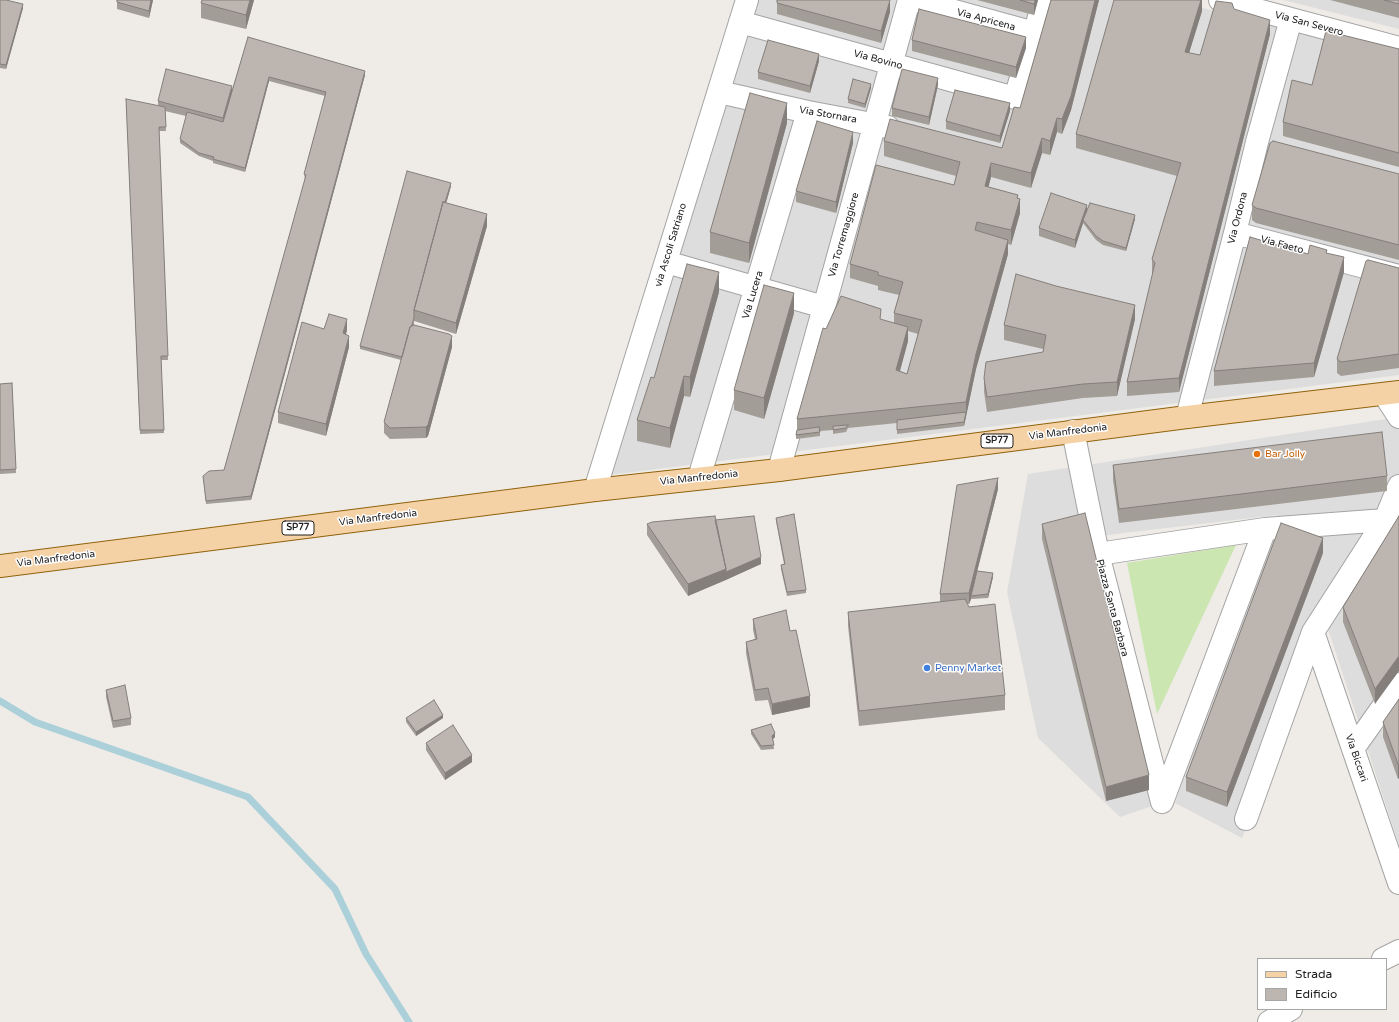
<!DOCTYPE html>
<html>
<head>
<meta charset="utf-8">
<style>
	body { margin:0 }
	#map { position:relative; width:1399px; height:1022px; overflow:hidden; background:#efece7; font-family:"Varela Round",sans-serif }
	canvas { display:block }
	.legend { position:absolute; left:1257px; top:958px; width:130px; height:52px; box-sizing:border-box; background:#fff; border:1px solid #a6a6a6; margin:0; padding:5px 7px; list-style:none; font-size:12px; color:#202020 }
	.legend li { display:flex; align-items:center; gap:8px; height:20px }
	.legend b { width:20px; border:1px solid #a6a6a6 }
</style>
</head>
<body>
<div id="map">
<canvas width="1399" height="1022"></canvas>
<ul class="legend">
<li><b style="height:5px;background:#f5d2a6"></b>Strada</li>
<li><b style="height:11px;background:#bdb6b0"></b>Edificio</li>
</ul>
</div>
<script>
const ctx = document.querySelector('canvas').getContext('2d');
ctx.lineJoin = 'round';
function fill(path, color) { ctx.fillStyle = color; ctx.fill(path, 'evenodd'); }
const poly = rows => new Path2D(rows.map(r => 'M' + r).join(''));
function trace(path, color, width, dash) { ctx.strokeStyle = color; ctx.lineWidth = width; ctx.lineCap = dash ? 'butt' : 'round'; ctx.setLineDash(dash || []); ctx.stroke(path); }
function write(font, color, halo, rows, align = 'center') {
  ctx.font = font + ' "Varela Round",sans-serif'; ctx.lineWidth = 3; ctx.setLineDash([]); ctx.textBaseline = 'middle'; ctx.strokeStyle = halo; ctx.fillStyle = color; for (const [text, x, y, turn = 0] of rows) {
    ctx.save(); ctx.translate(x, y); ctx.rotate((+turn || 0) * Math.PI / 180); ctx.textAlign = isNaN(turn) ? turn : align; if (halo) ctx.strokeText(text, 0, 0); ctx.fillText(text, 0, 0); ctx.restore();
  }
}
const residential = poly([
	[757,0,1172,0,1399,59,1399,375,610,475],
	[1283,0,1399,0,1399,29],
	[1399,417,1399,845,1327,626,1242,838,1175,803,1277,515,1091,537,1155,805,1120,817,1038,738,1007,592,1028,474]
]);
const grass = poly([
	[1236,545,1157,714,1127,563]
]);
const stream = poly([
	[0,701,35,722,248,797,335,889,366,954,409,1022]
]);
const minor = poly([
	[914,0,1035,33],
	[1220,0,1399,48],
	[740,22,1015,98,1044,0],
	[719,92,808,112,888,127],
	[1235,233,1399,276],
	[666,262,824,307],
	[1384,394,1399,417],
	[1187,417,1235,233,1257,142,1291,19],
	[1073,431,1098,554],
	[779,470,909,0],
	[699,478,808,112],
	[595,490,747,0],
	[1313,632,1399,883],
	[1353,749,1399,684],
	[1162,802,1098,554,1265,529,1385,520],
	[1162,802,1265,529],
	[1246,819,1313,632,1385,520,1399,486],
	[1383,959,1399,951],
	[1269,1022,1291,1009]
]);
const major = poly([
	[0,566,595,490,779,470,1187,417,1399,392]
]);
const wall = poly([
	[0,0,23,8,6,69,0,68],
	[153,0,149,18,117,9,117,2],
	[254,0,246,29,201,18,201,3],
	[977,0,1038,0,1034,15],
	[1051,0,1099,0,1071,110,1062,134,1057,132,1050,155,1042,153,1031,188,991,177,988,187,1018,198,1020,213,1011,245,1008,244,1008,254,976,369,964,426,897,434,897,423,848,428,846,432,833,434,833,430,820,431,820,436,796,439,796,435,797,430,797,419,826,329,881,320,894,323,894,313,899,295,878,290,878,286,850,278,850,264,954,185,956,176,884,156,884,141,1002,148,1020,108],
	[908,331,918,334,907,374,900,371,908,341],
	[1202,0,1202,11,1189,53,1200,55,1234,9,1270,34,1179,392,1127,396,1127,382,1153,275,1152,274,1152,259,1177,176,1076,148,1076,134],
	[1330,0,1399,0,1399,18],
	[777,3,890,12,881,43,777,14],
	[248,37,365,75,251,500,206,504,203,476,224,470,305,179,304,174,325,96,269,81,245,172,213,163,213,161,199,156,180,143,180,139,186,116,165,111,166,131,159,131,168,360,161,360,164,433,140,434,126,99,158,106,158,101,232,90],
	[912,40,1026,48,1016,78,912,51],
	[1399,49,1399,167,1283,136,1283,122,1312,85],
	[819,61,810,93,758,79,758,72],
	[938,85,929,125,892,116,892,108],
	[871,88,865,108,848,103,848,99],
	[1010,111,1000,143,946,129,946,121],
	[787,123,749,263,710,253,710,232],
	[853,143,836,213,796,202,796,191],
	[1399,174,1399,260,1256,223,1252,220,1252,205],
	[451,186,446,203,487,226,456,334,414,321,414,325,452,347,428,436,426,438,390,439,384,433,384,422,401,360,360,349,360,346],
	[1087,210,1135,219,1126,251,1103,245,1096,240,1083,223,1075,248,1039,236,1039,228],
	[1308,254,1327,254,1344,272,1314,377,1214,386,1214,371],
	[1399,268,1399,368,1341,376,1337,373,1337,359],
	[719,292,690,397,684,396,670,448,637,441,637,420,654,378],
	[794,313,764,419,734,410,734,390],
	[1135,319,1117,396,1083,398,987,412,984,392,984,378,1043,352,1043,349,1004,340,1004,325],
	[324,329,347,330,346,334,349,347,326,436,278,423,278,412],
	[12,383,16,473,0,474,0,384],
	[1113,465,1387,476,1387,491,1119,523,1113,480],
	[998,489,977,572,993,577,988,598,971,599,969,604,967,604,1005,695,1005,710,859,726,848,626,848,612,940,602,940,594],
	[1399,516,1375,704,1343,622,1343,607],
	[776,518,806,590,806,593,787,596,781,569,781,565,784,564,776,521],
	[715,520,761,564,688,596,647,535,647,524],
	[1042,524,1149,790,1106,801,1042,539],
	[1323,553,1227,807,1186,791,1186,777],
	[753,619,790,631,810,707,772,715,768,700,755,701,746,653,746,642,755,639,753,630],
	[106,690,131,718,131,725,113,728,106,697],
	[1399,699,1399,778,1398,779,1383,737,1383,722],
	[406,718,443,718,416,736,406,722],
	[751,730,775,737,773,739,774,749,761,750,751,734],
	[426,743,472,762,445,780,426,750]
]);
const shadedWall = poly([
	[151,0,153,0,149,18,149,11],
	[250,0,254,0,246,29,246,15],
	[890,0,890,12,881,43,881,31],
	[1035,0,1038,0,1034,15,1034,4],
	[1095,0,1099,0,1071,110,1062,134,1062,119],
	[1201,0,1202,0,1202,11,1185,66,1185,52],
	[23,4,23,8,6,69,6,65],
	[1270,20,1270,34,1179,392,1179,378],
	[1026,37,1026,48,1016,78,1016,67],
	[819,54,819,61,810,93,810,86],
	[365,71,365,75,251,500,251,496],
	[269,77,269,81,245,172,245,168],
	[938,78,938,85,929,125,929,117],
	[871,84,871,88,865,108,865,104],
	[232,86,232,94,223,126,223,118],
	[787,103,787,123,749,263,749,243],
	[1010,103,1010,111,1000,143,1000,136],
	[1057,118,1057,132,1050,155,1050,141],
	[853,132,853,143,836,213,836,202],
	[1042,138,1042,153,1031,188,1031,173],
	[991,163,991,177,985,201,985,186],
	[451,183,451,186,417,311],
	[1018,195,1018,206,1020,199,1020,213,1011,245,1011,230],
	[1087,205,1087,213,1083,220,1083,223,1075,248,1075,240],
	[487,214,487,226,456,334,456,323],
	[1135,215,1135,219,1126,251,1126,248],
	[1008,240,1008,254,976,369,964,426,964,422,966,412,966,402,976,354],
	[1344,257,1344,272,1314,377,1314,363],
	[719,272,719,292,690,397,690,377],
	[794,293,794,313,764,419,764,398],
	[1135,305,1135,319,1117,396,1117,382],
	[347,319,347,330,343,345,343,333],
	[908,327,908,341,896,385,896,370],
	[349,336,349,347,326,436,326,424],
	[452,336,452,347,428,436,426,438,426,427],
	[684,376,684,396,670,448,670,428],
	[998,478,998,489,971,595,971,599,969,604,969,593],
	[1323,538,1323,553,1227,807,1227,792],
	[761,557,761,564,726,580,726,572],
	[726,569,726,580,688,596,688,584],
	[993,573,993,577,988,598,988,594],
	[1399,656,1399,671,1375,704,1375,689],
	[810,696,810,707,772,715,772,704],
	[443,715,443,718,416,736,416,732],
	[775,733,775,737,772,740,772,736],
	[472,755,472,762,445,780,445,773],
	[1398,764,1399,764,1399,778,1398,779],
	[1149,775,1149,790,1106,801,1106,787]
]);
const building = poly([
	[0,0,6,0,23,4,6,65,0,64,0,0],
	[117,0,151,0,149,11,117,2,117,0],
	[202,0,250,0,246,15,201,3,202,0],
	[777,0,890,0,881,31,777,3,777,0],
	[1020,0,1035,0,1034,4,1020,0],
	[1051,0,1095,0,1071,96,1062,119,1057,118,1050,141,1042,138,1031,173,991,163,985,186,1018,195,1017,198,1020,199,1011,230,977,222,975,230,1008,240,976,354,966,402,797,419,823,328,826,329,841,296,881,309,880,319,908,327,896,370,907,374,922,320,894,313,903,282,878,275,878,272,850,264,876,165,954,185,960,162,884,141,890,119,1002,148,1014,107,1020,108,1051,0],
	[1114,0,1201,0,1185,52,1200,55,1216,1,1232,3,1234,9,1270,20,1179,378,1127,382,1155,263,1152,259,1181,163,1076,134,1114,0],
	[1384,0,1399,0,1399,4,1384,0],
	[919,9,1026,37,1016,67,912,40,919,9],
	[1326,31,1399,49,1399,153,1283,122,1292,80,1312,85,1326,31],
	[248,37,365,71,251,496,206,501,203,476,209,471,224,470,306,175,304,174,326,92,269,77,245,168,213,159,214,157,199,153,180,139,187,112,223,122,248,37],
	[768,40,819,54,810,86,758,72,768,40],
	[166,69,232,86,223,118,158,101,166,69],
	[902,69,938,78,929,117,892,108,902,69],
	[853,79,871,84,865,104,848,99,853,79],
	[955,90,1010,103,1000,136,946,121,955,90],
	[750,93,787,103,749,243,710,232,750,93],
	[126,99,165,107,166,127,159,127,168,356,161,356,164,430,140,430,126,99],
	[817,121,853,132,836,202,796,191,817,121],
	[1273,141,1399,174,1399,245,1256,208,1252,205,1270,143,1273,141],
	[407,171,451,183,445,202,443,202,414,310,414,318,412,325,410,327,402,357,360,346,407,171],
	[1051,193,1087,205,1075,240,1039,228,1051,193],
	[443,202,487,214,456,323,414,310,443,202],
	[1090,203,1135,215,1126,248,1103,241,1096,236,1083,220,1090,203],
	[1250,237,1308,254,1310,245,1327,250,1326,253,1344,257,1314,363,1214,371,1250,237],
	[1368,260,1399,268,1399,354,1341,362,1337,359,1366,261,1368,260],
	[687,264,719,272,690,377,684,376,670,428,637,420,651,377,654,378,687,264],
	[1016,274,1056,286,1135,305,1117,382,1083,384,987,397,984,378,986,362,1043,352,1046,335,1004,325,1016,274],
	[764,285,794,293,764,398,734,390,764,285],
	[329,314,347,319,343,333,349,336,326,424,278,412,302,322,324,329,329,314],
	[414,325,449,334,452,336,428,425,426,427,390,428,384,422,410,327,414,325],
	[12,383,16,469,0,470,0,384,12,383],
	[966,412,964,422,897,430,897,420,966,412],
	[848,425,846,428,833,430,833,426,848,425],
	[819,427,820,432,796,435,797,430,819,427],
	[1382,432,1387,476,1119,509,1113,465,1382,432],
	[998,478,969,593,940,594,957,485,998,478],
	[1085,513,1149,775,1106,787,1042,524,1085,513],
	[794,514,806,590,787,592,781,565,785,564,776,518,794,514],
	[715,516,726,569,688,584,647,524,652,522,715,516],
	[754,516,761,557,726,572,726,569,715,520,754,516],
	[1399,516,1399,656,1375,689,1343,607,1399,516],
	[1281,523,1323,538,1227,792,1186,777,1281,523],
	[977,571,993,573,988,594,971,596,977,571],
	[965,599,969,607,995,604,1005,695,859,711,848,612,965,599],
	[786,610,790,631,796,630,810,696,772,704,768,688,755,690,746,642,757,639,753,619,786,610],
	[125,685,131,718,113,721,106,690,125,685],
	[1399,699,1399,764,1398,764,1383,722,1399,699],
	[434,700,443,715,416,732,406,718,434,700],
	[771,724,775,733,772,736,774,745,761,746,751,730,771,724],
	[453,725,472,755,445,773,426,743,453,725]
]);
const markers = [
	[1257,454,4,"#e8710a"],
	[927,668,4,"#3f7fe0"]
];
const shields = [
	[997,441,32],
	[298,528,32]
];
const shieldNames = [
	["SP77",997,441],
	["SP77",298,528]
];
const streetNames = [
	["Via Apricena",986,20,15],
	["Via San Severo",1309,24,15],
	["Via Bovino",878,60,15],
	["Via Stornara",828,115,10],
	["Via Ordona",1238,218,-76],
	["Via Torremaggiore",844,235,-74],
	["via Ascoli Satriano",671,245,-73],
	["Via Faeto",1282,245,15],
	["Via Lucera",753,295,-73],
	["Via Manfredonia",1068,432,-7],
	["Via Manfredonia",699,478,-6],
	["Via Manfredonia",378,518,-7],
	["Via Manfredonia",56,559,-7],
	["Piazza Santa Barbara",1112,608,75],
	["Via Biccari",1356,758,71]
];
const foodNames = [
	["Bar Jolly",1265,454]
];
const shopNames = [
	["Penny Market",935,668]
];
fill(residential, '#dedddd');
fill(grass, '#cbe6b1');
trace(stream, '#abd0da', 7);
trace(minor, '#a4a4a4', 24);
trace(major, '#90620b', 24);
trace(minor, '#fff', 22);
trace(major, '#f5d2a6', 22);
fill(wall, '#a39d97');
fill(shadedWall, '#847f7b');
fill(building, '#bdb6b0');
trace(building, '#847f7b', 1);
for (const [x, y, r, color] of markers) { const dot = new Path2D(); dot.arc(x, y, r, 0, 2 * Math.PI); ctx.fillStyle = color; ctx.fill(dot); trace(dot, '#fff', 1.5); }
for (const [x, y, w] of shields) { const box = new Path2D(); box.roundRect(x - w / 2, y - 7, w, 14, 3); ctx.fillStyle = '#fff'; ctx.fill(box); trace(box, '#202020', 1); }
write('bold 9px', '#202020', null, shieldNames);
write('10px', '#202020', '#fff', streetNames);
write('10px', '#c56008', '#fff', foodNames, 'left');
write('10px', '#366cbe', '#fff', shopNames, 'left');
</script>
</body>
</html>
